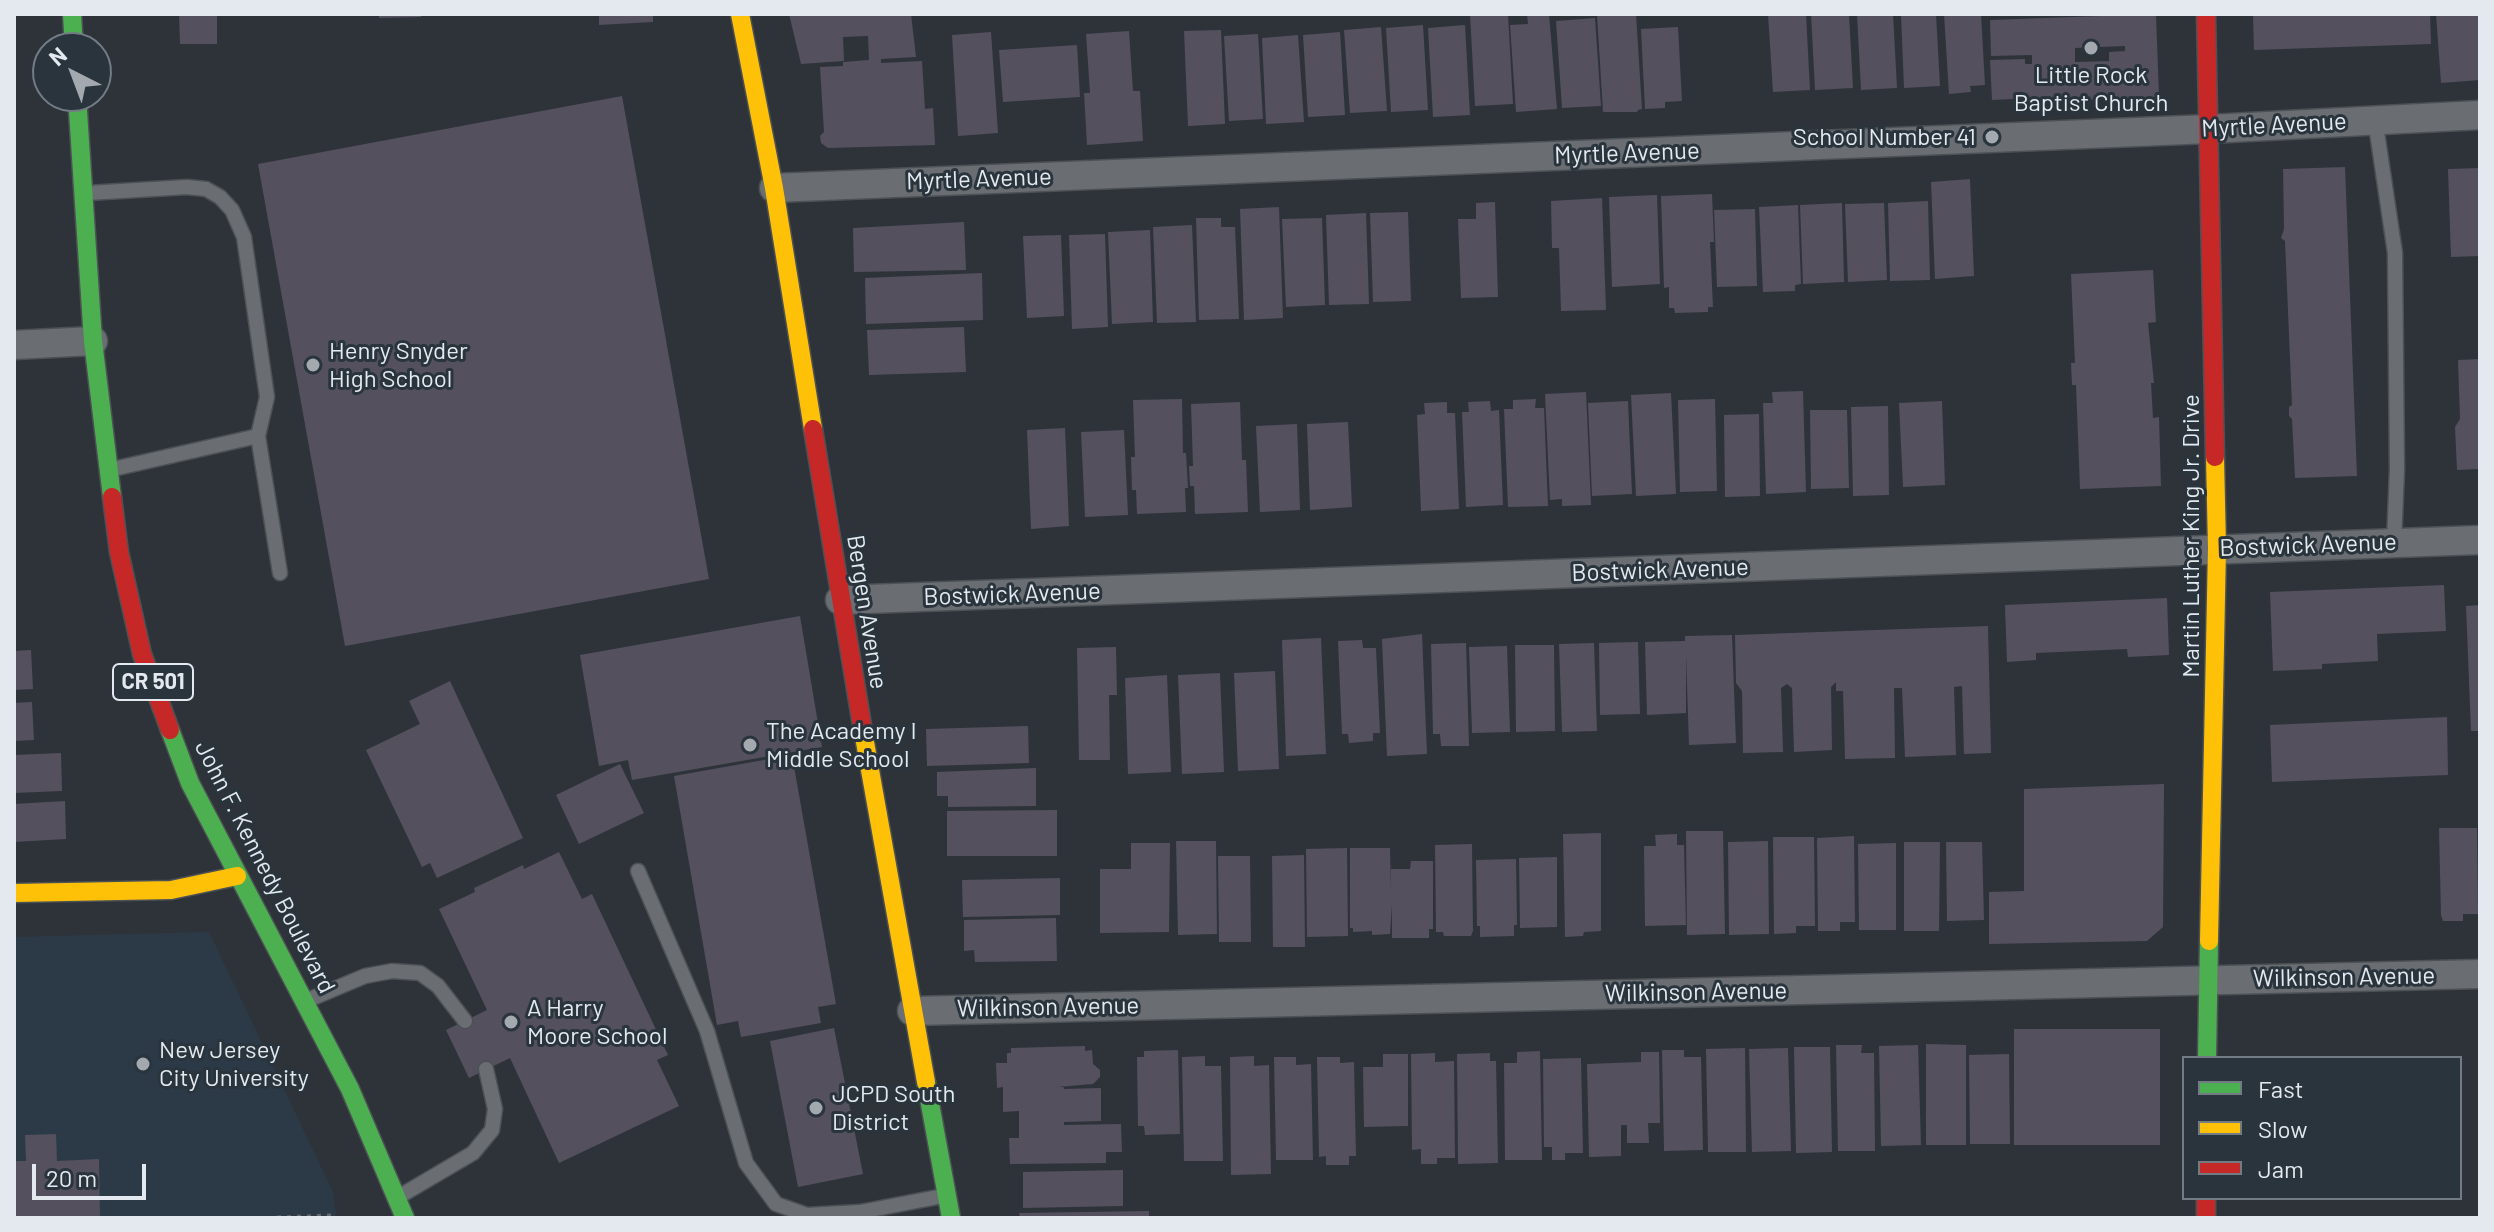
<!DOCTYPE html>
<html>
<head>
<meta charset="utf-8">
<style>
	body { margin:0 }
	#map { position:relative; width:2494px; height:1232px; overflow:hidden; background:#2e3339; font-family:Barlow,sans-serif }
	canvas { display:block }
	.frame { position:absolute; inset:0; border:16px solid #e3e9ef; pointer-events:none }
	.legend { position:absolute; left:2182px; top:1056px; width:280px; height:144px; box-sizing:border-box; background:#29343d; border:2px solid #737c84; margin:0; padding:10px 14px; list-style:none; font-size:24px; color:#e3e9ef }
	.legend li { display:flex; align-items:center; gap:16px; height:40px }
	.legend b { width:40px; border:2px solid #737c84 }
	.north { position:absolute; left:32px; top:32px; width:80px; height:80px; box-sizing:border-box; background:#29343d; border:2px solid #737c84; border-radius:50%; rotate:318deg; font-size:22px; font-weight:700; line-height:32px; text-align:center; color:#e3e9ef }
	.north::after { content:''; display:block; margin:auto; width:28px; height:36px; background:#a4a9af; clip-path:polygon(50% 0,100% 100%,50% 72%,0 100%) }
	.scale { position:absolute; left:32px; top:1164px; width:114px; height:36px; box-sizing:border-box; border:4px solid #e3e9ef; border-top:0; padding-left:10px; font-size:24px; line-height:28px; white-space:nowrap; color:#e3e9ef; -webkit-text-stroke:6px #29343d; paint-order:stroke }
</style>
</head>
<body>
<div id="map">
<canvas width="2494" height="1232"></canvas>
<div class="frame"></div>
<ul class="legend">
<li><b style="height:10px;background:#4caf50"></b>Fast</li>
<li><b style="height:10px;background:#ffc107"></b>Slow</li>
<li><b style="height:10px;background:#c62828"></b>Jam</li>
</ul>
<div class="north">N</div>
<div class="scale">20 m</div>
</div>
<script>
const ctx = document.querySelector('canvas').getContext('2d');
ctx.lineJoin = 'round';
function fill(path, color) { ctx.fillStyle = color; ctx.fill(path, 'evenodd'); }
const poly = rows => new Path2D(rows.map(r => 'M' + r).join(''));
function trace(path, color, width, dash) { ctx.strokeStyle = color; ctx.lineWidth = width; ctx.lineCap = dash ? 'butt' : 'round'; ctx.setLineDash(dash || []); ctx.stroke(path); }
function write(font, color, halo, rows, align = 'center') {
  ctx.font = font + ' Barlow,sans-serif'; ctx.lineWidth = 6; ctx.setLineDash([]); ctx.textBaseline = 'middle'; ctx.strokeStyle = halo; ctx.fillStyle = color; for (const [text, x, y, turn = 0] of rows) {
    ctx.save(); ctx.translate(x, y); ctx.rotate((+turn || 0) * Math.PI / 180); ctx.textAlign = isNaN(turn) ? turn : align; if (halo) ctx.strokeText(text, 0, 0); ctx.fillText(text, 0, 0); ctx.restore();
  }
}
const built = poly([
	[209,932,332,1190,337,1218,14,1218,14,937]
]);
const building = poly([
	[179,14,217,14,217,44,180,44],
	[379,14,421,14,421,17,379,18],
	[599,14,653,14,653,22,599,25],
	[789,14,911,14,916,57,881,59,881,63,922,61,925,109,933,108,935,145,828,148,821,143,820,136,824,132,820,67,843,66,843,62,869,60,868,36,843,37,844,61,801,64],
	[1470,14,1508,14,1513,104,1475,106],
	[1527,14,1549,14,1557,109,1516,112,1510,25,1528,24],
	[1597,14,1636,14,1642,109,1638,110,1637,112,1603,112],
	[1768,14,1806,14,1810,90,1773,92],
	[1811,14,1849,14,1853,88,1815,90],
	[1857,14,1893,14,1897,88,1861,90],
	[1901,14,1936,14,1940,86,1904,88],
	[1944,14,1981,14,1985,85,1970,86,1971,92,1949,94],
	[2156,14,2159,97,2034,102,2034,98,1992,100,1990,60,2025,59,2025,64,2032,64,2032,55,1991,56,1990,20],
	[2125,46,2125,51,2109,52,2109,61,2075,62,2075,48],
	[2253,14,2430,14,2431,44,2254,50],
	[2436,14,2480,14,2480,80,2441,83],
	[1595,18,1601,106,1562,108,1556,21],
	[1423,25,1428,110,1391,112,1386,28],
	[1465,25,1470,115,1433,117,1428,28],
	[1381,27,1387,111,1350,113,1344,30],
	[1678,27,1682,101,1665,102,1665,108,1645,109,1641,29],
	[1221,30,1225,124,1188,126,1184,31],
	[1129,31,1133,91,1140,91,1143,141,1087,145,1084,93,1090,93,1086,34],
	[991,32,998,133,958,136,952,35],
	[1340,32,1345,115,1308,117,1303,35],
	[1258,34,1263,119,1229,121,1224,36],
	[1298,35,1304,122,1266,124,1262,38],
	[1077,45,1080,97,1003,102,999,50],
	[622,96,709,579,345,646,258,164],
	[2345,167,2357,476,2295,478,2292,419,2289,416,2289,407,2292,405,2285,241,2281,238,2284,229,2283,169],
	[2480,168,2480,256,2451,257,2448,169],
	[1970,179,1974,276,1935,279,1931,182],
	[1712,194,1714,242,1710,242,1713,307,1708,307,1708,312,1675,313,1674,308,1669,308,1669,287,1664,288,1661,196],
	[1657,195,1660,284,1612,287,1609,197],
	[1602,198,1606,310,1561,311,1559,248,1552,248,1551,201],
	[1928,201,1930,280,1890,281,1888,203],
	[1495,202,1498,297,1461,298,1458,219,1476,219,1476,203],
	[1842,203,1844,282,1803,284,1800,205],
	[1884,203,1887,280,1848,282,1845,204],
	[1798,205,1801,284,1795,285,1795,291,1763,292,1759,207],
	[1279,207,1283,318,1244,320,1240,209],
	[1755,209,1757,286,1717,287,1714,210],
	[1408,212,1411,301,1373,302,1370,213],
	[1366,213,1369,304,1329,305,1326,215],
	[1196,218,1221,218,1221,227,1235,227,1239,319,1199,320],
	[1322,218,1325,305,1286,307,1282,219],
	[964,222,966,270,854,272,853,228],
	[1192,225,1196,322,1157,323,1153,227],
	[1150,230,1153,322,1112,324,1108,232],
	[1105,234,1108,327,1072,329,1069,235],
	[1061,235,1064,316,1027,318,1023,236],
	[2153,270,2156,322,2148,323,2154,383,2151,383,2153,418,2159,417,2161,486,2080,489,2076,385,2072,385,2071,363,2075,363,2071,274],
	[982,273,983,320,866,324,865,278],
	[964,327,966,372,869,375,867,330],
	[2480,359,2480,469,2457,470,2455,427,2460,419,2458,360],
	[1803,391,1806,492,1766,494,1763,403,1773,403,1772,392],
	[1586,392,1591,505,1562,506,1562,499,1550,500,1545,394],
	[1671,393,1676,494,1636,496,1631,395],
	[1182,399,1183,453,1186,453,1188,488,1185,488,1186,512,1137,514,1136,490,1132,490,1131,457,1135,457,1133,400],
	[1536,399,1535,408,1544,408,1548,506,1508,507,1504,409,1513,409,1513,400],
	[1715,399,1717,491,1680,492,1678,400],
	[1490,401,1491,411,1499,410,1503,505,1466,507,1462,412,1469,412,1468,402],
	[1628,401,1632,494,1592,496,1588,403],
	[1942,401,1945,485,1903,487,1899,403],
	[1240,402,1242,460,1246,460,1248,512,1195,514,1194,486,1190,486,1189,466,1193,466,1191,404],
	[1447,402,1447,413,1455,413,1459,509,1421,511,1417,415,1425,414,1424,403],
	[1888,406,1889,495,1853,496,1851,407],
	[1810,410,1847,410,1849,488,1811,489],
	[1759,414,1760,496,1725,497,1724,415],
	[1348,422,1352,507,1310,510,1307,424],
	[1297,424,1300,510,1260,512,1256,426],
	[1065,428,1069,526,1031,529,1027,430],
	[1124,430,1128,515,1085,517,1081,432],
	[2444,585,2446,631,2377,634,2378,661,2322,664,2322,669,2273,671,2270,592],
	[2167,598,2169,655,2128,657,2127,649,2036,653,2036,660,2007,662,2005,605],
	[2480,605,2480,731,2471,731,2466,606],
	[800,616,822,747,632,780,628,760,599,766,580,655],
	[1988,626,1991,753,1964,754,1962,686,1954,687,1956,755,1905,757,1902,688,1894,688,1895,758,1845,759,1843,691,1836,691,1836,682,1831,687,1832,750,1794,752,1792,688,1787,684,1781,688,1783,752,1743,753,1742,691,1736,683,1735,635],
	[1422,634,1427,754,1387,756,1382,639],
	[1732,635,1736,743,1689,745,1686,655,1686,713,1647,715,1645,642,1685,641,1685,636],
	[1321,638,1326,754,1286,756,1282,640],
	[1362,640,1363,648,1376,648,1380,733,1373,733,1373,741,1349,743,1348,734,1342,734,1338,641],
	[1638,642,1640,714,1600,715,1599,643],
	[1466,643,1469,746,1441,746,1440,734,1433,734,1431,644],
	[1594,643,1597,731,1562,732,1559,644],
	[1515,645,1554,645,1555,731,1516,732],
	[1507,646,1510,732,1472,733,1469,647],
	[1116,647,1117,695,1109,695,1110,760,1079,760,1077,648],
	[31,650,33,689,14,690,14,651],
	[1275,671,1279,769,1238,771,1234,673],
	[1220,673,1224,772,1182,774,1178,675],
	[1167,675,1171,772,1128,774,1125,678],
	[450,681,523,838,437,878,430,863,422,867,366,750,420,724,409,701],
	[32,702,34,740,14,741,14,703],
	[2447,717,2448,775,2272,782,2270,725],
	[1028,726,1029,763,927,766,926,729],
	[61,753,62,791,14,793,14,755],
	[792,755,836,1004,818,1007,821,1023,741,1037,738,1021,717,1025,674,776],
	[620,764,644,813,579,844,556,795],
	[1036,768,1036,806,948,807,948,796,937,796,937,772],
	[2164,784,2163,927,2147,941,1989,944,1989,892,2024,891,2024,789],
	[65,801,66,839,14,842,14,804],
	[1057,810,1057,856,947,856,947,811],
	[2439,828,2477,828,2478,914,2463,914,2463,921,2443,921,2441,915],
	[1686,831,1723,831,1725,934,1687,935],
	[1601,833,1601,931,1584,932,1583,936,1565,937,1563,834],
	[1677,834,1677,845,1684,845,1686,925,1645,926,1644,846,1656,846,1655,835],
	[1854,836,1855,922,1840,922,1840,931,1818,931,1817,838],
	[1773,837,1814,837,1815,926,1796,926,1796,933,1774,934],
	[1176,841,1216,841,1217,934,1178,935],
	[1768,841,1769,934,1729,935,1728,842],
	[1904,842,1940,842,1939,931,1904,931],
	[1946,842,1982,842,1984,920,1947,921],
	[1131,843,1170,843,1169,932,1100,933,1100,869,1131,869],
	[1896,843,1896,930,1859,930,1858,844],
	[1472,844,1473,931,1471,936,1444,936,1443,932,1436,932,1435,845],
	[1347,848,1348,936,1307,937,1306,849],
	[1350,848,1390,848,1391,889,1391,869,1410,869,1411,861,1433,861,1433,929,1429,929,1429,938,1392,938,1392,905,1390,934,1372,935,1372,931,1353,932,1353,928,1350,928],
	[559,852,582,899,592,894,668,1055,657,1060,679,1106,559,1163,510,1058,469,1078,446,1030,487,1010,439,909,475,892,474,888,523,865,524,869],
	[1304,855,1305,947,1273,947,1272,856],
	[1218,856,1250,856,1251,942,1219,942],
	[1557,857,1557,927,1520,928,1519,858],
	[1516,859,1517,925,1514,925,1514,936,1480,937,1480,926,1477,926,1476,860],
	[1060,878,1060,915,963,917,962,880],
	[1056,918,1057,961,975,962,974,950,964,951,964,920],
	[834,1028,863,1174,798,1187,770,1041],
	[2014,1029,2160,1029,2160,1145,2014,1145],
	[1926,1044,1966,1045,1966,1145,1926,1145],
	[1836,1045,1862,1045,1861,1053,1874,1053,1875,1151,1838,1151],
	[1918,1045,1921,1145,1881,1146,1879,1046],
	[1085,1046,1085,1051,1092,1050,1093,1064,1100,1070,1100,1077,1093,1084,1058,1087,1063,1086,1064,1089,1101,1088,1101,1121,1064,1122,1064,1125,1121,1124,1122,1152,1106,1152,1106,1163,1010,1164,1009,1138,1019,1138,1019,1111,1003,1112,1003,1087,997,1088,996,1063,1007,1063,1007,1053,1011,1053,1011,1048],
	[1794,1047,1830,1047,1832,1152,1796,1153],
	[1745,1048,1746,1152,1708,1152,1706,1049],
	[1788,1048,1791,1151,1752,1152,1749,1049],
	[1178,1050,1180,1134,1145,1135,1144,1126,1138,1126,1137,1057,1144,1057,1144,1051],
	[1662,1050,1684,1050,1684,1057,1701,1057,1703,1150,1664,1151],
	[1540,1051,1542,1160,1505,1160,1504,1063,1517,1063,1517,1052],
	[1641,1052,1659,1052,1660,1123,1648,1123,1649,1143,1627,1143,1627,1125,1621,1125,1621,1156,1589,1157,1587,1064,1641,1062],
	[1435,1053,1435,1062,1454,1061,1455,1158,1437,1158,1437,1164,1421,1164,1421,1149,1412,1150,1411,1054],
	[1490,1053,1490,1061,1496,1061,1498,1163,1458,1164,1457,1054],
	[1383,1054,1408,1054,1408,1126,1364,1127,1363,1067,1383,1067],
	[2009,1054,2010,1144,1970,1144,1969,1055],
	[1205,1056,1205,1066,1221,1066,1223,1161,1184,1161,1182,1057],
	[1254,1056,1254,1066,1269,1065,1271,1174,1231,1175,1230,1057],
	[1274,1057,1296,1057,1296,1065,1311,1064,1313,1160,1276,1160],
	[1317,1057,1340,1057,1340,1063,1354,1062,1356,1156,1349,1156,1349,1165,1326,1165,1326,1156,1319,1157],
	[1581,1058,1583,1153,1565,1153,1565,1160,1552,1160,1552,1147,1544,1147,1543,1059],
	[56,1134,57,1161,99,1159,100,1218,14,1218,14,1161,26,1161,25,1135],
	[1123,1170,1123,1206,1023,1208,1023,1172],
	[1149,1211,1149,1218,1020,1218,1019,1213]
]);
const path = poly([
	[277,1218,331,1216]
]);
const lane = poly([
	[2375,119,2395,253,2397,469,2394,543],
	[88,193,187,187,206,189,220,197,232,210,244,237,267,397,258,436,280,573],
	[113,469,258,436],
	[638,871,707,1031,746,1163,776,1204,807,1215,860,1212,943,1196],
	[308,1000,365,976,392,971,420,973,438,986,465,1021],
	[400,1196,473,1153,492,1130,495,1109,486,1069]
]);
const street = poly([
	[774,188,2210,129,2480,115],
	[14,345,93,341],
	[840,600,2480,540],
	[912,1011,2480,974]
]);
const fast = poly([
	[72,14,74,48],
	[77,96,93,341,112,497],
	[170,730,190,783,350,1089,405,1218],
	[2207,1058,2209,941],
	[926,1082,951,1218]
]);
const slow = poly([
	[740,14,774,188,813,429],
	[863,731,926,1082],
	[14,893,171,890,237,876],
	[2209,941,2217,548,2215,457]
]);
const jam = poly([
	[2206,14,2215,457],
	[813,429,863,731],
	[112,497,119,552,142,654,170,730],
	[2206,1198,2206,1218]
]);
const markers = [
	[2091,48,8,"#a4a9af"],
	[1992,137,8,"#a4a9af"],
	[313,365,8,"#a4a9af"],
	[750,745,8,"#a4a9af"],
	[511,1022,8,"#a4a9af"],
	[143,1064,8,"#a4a9af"],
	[816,1108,8,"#a4a9af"]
];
const shields = [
	[153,682,80]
];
const shieldNames = [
	["CR 501",153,682]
];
const poiNames = [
	["Little Rock",2091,75,"center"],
	["Baptist Church",2091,103,"center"],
	["School Number 41",1976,137,"right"],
	["Henry Snyder",329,351],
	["High School",329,379],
	["The Academy I",766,731],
	["Middle School",766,759],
	["A Harry",527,1008],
	["Moore School",527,1036],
	["New Jersey",159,1050],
	["City University",159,1078],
	["JCPD South",832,1094],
	["District",832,1122]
];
const streetNames = [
	["Myrtle Avenue",2274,125,-3],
	["Myrtle Avenue",1627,153,-2],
	["Myrtle Avenue",979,179,-2],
	["Martin Luther King Jr. Drive",2191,536,-90],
	["Bostwick Avenue",2308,545,-2],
	["Bostwick Avenue",1660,570,-2],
	["Bostwick Avenue",1012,594,-2],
	["Bergen Avenue",867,612,81],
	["John F. Kennedy Boulevard",265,867,63],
	["Wilkinson Avenue",2344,977,-1],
	["Wilkinson Avenue",1696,992,-1],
	["Wilkinson Avenue",1048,1007,-1]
];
fill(built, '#2c3a48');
fill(building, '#54505e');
trace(lane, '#4c5155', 17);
trace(street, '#4c5155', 31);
trace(fast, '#4c5155', 21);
trace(slow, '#4c5155', 21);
trace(jam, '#4c5155', 21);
trace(path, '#65696d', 5, [4, 6]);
trace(lane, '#6a6e73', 14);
trace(street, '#6a6e73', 28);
trace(fast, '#4caf50', 18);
trace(slow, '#ffc107', 18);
trace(jam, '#c62828', 18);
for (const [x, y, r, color] of markers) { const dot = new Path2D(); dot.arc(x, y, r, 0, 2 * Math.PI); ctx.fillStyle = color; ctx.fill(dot); trace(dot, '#29343d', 3); }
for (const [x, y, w] of shields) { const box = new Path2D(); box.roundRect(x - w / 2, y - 18, w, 36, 6); ctx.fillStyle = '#29343d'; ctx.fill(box); trace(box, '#e3e9ef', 2); }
write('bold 22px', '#e3e9ef', null, shieldNames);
write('24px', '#e3e9ef', '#29343d', poiNames, 'left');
write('24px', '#e3e9ef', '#29343d', streetNames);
</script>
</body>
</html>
